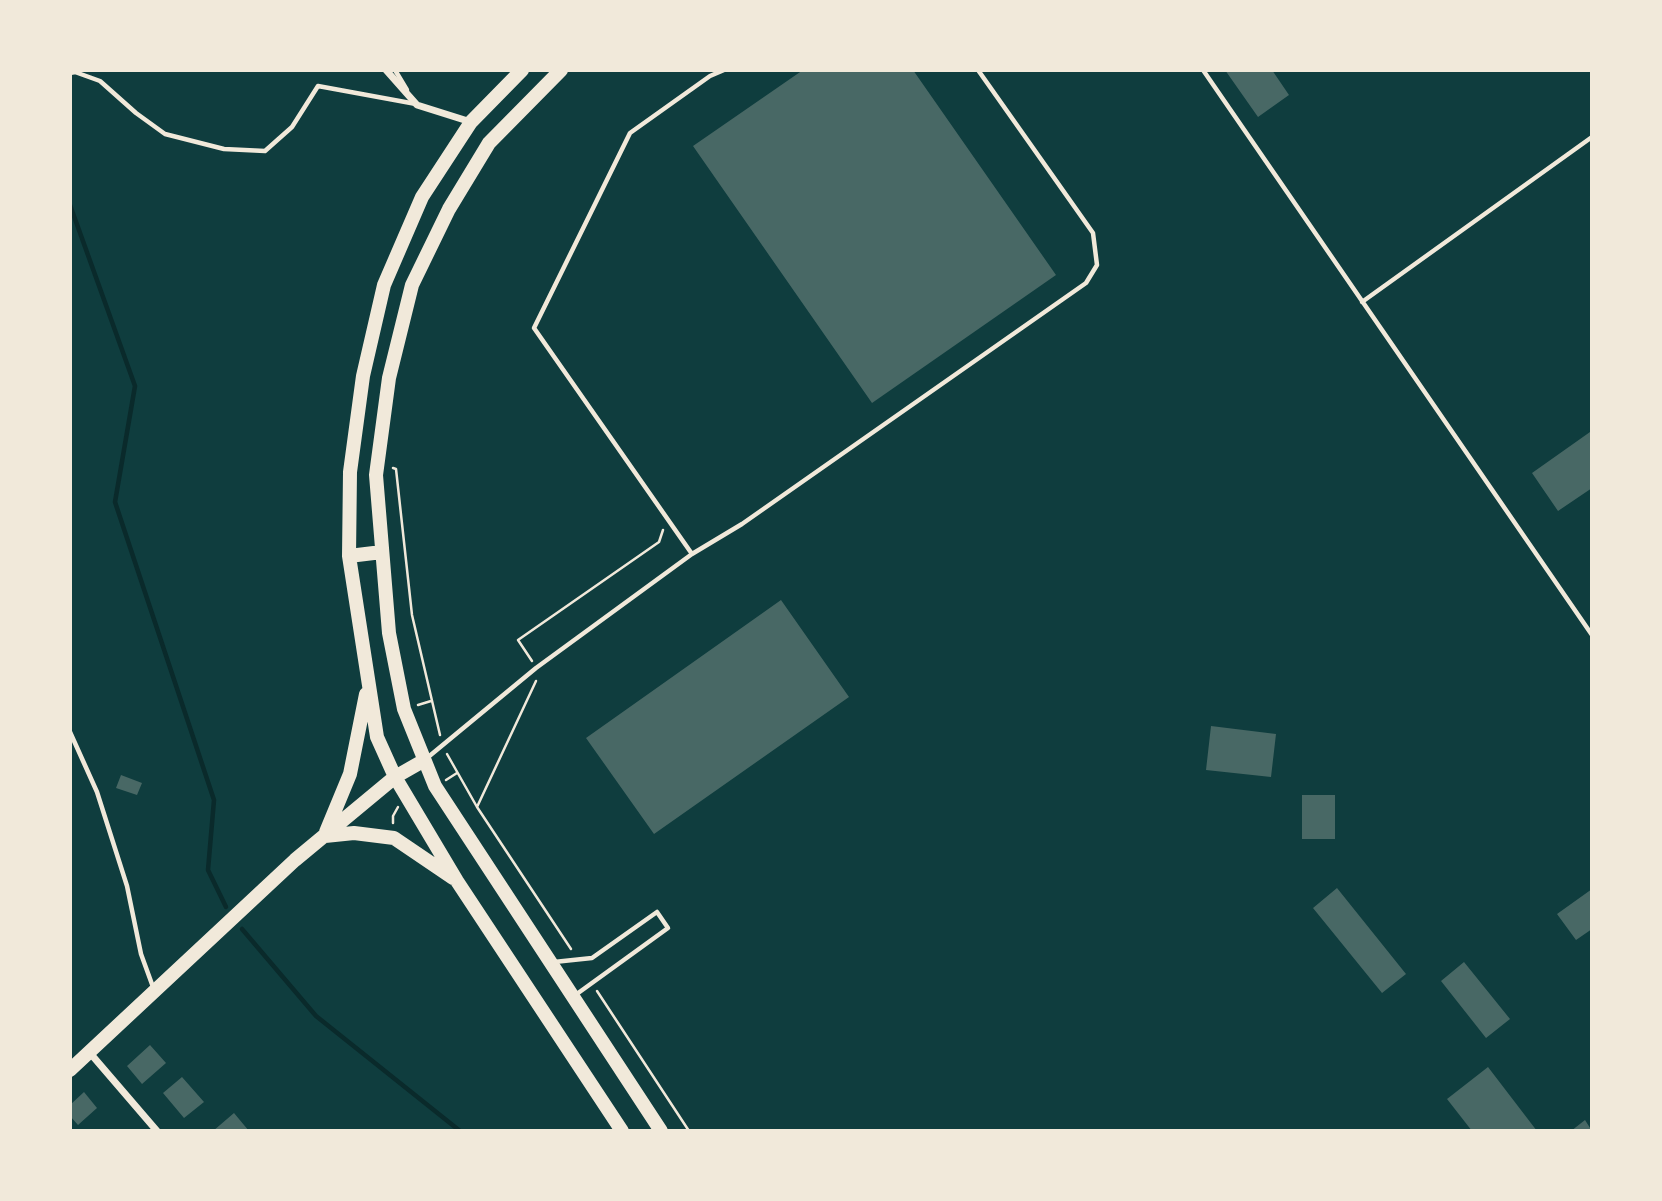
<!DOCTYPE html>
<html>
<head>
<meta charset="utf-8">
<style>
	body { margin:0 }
	#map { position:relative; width:1662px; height:1201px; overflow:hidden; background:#0f3d3e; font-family:Roboto,sans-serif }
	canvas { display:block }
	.frame { position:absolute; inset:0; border:72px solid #f1e9da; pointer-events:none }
</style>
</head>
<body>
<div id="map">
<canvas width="1662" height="1201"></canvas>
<div class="frame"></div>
</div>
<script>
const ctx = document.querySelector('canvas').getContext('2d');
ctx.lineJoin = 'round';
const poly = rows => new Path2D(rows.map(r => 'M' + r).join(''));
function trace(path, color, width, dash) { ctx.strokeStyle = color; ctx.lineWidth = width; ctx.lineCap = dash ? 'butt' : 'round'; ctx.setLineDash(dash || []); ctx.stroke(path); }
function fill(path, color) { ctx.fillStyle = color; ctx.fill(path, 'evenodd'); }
const stream = poly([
	[70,205,135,386,115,502,214,800,208,870,226,907],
	[242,929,316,1016,460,1131]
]);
const building = poly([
	[803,70,913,70,1056,275,872,403,693,146],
	[1225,70,1272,70,1289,95,1258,117],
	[1590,432,1592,488,1558,511,1532,473],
	[781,600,849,697,654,834,586,738],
	[1211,726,1276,734,1271,777,1206,770],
	[121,775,142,783,137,795,116,788],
	[1302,795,1335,795,1335,839,1302,839],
	[1337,888,1406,974,1382,993,1313,908],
	[1592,889,1592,929,1576,940,1557,914],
	[1464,962,1510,1019,1486,1038,1441,981],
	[150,1045,166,1063,142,1084,127,1066],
	[1488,1067,1537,1131,1472,1131,1447,1099],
	[182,1077,204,1102,184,1118,163,1093],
	[84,1092,97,1108,78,1125,70,1116,70,1105],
	[234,1113,249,1131,213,1131],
	[1585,1120,1592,1131,1571,1131]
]);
const path = poly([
	[393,468,396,469,412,615,440,735],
	[532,661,518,640,659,542,663,530],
	[418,705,431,701],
	[447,754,477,807,571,949],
	[446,780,457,773],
	[477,807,536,681],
	[393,823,393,816,398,807],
	[597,991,689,1131]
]);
const service = poly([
	[395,70,407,90],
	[1203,70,1592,635],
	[70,73,75,72,100,81,136,113,165,134,224,149,265,151,292,127,318,86,416,104],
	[1362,302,1592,137],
	[692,554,742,524,1086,283,1097,265,1093,233,978,70],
	[70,732,97,792,127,886,141,954,153,987],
	[427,758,536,668,692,554,534,328,630,133,710,76,724,70],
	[554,962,592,958,657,912,668,928,574,996]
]);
const minor = poly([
	[386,70,417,105,471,122],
	[90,1053,157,1131]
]);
const primary = poly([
	[522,70,471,122,422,197,384,285,363,376,350,472,349,556,377,737,395,777,457,881,622,1131],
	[561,70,489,143,449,209,412,285,389,378,376,475,389,633,404,709,435,786,661,1131],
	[349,556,382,552],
	[326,832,350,774,366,694],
	[325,836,354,833,394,838,453,878],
	[70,1070,295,860,395,777,423,761]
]);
trace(stream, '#0a2a2b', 4.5);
fill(building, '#486865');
trace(path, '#f1e9da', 2.5);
trace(service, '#f1e9da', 4.5);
trace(minor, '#f1e9da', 7);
trace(primary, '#f1e9da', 14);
</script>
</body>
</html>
